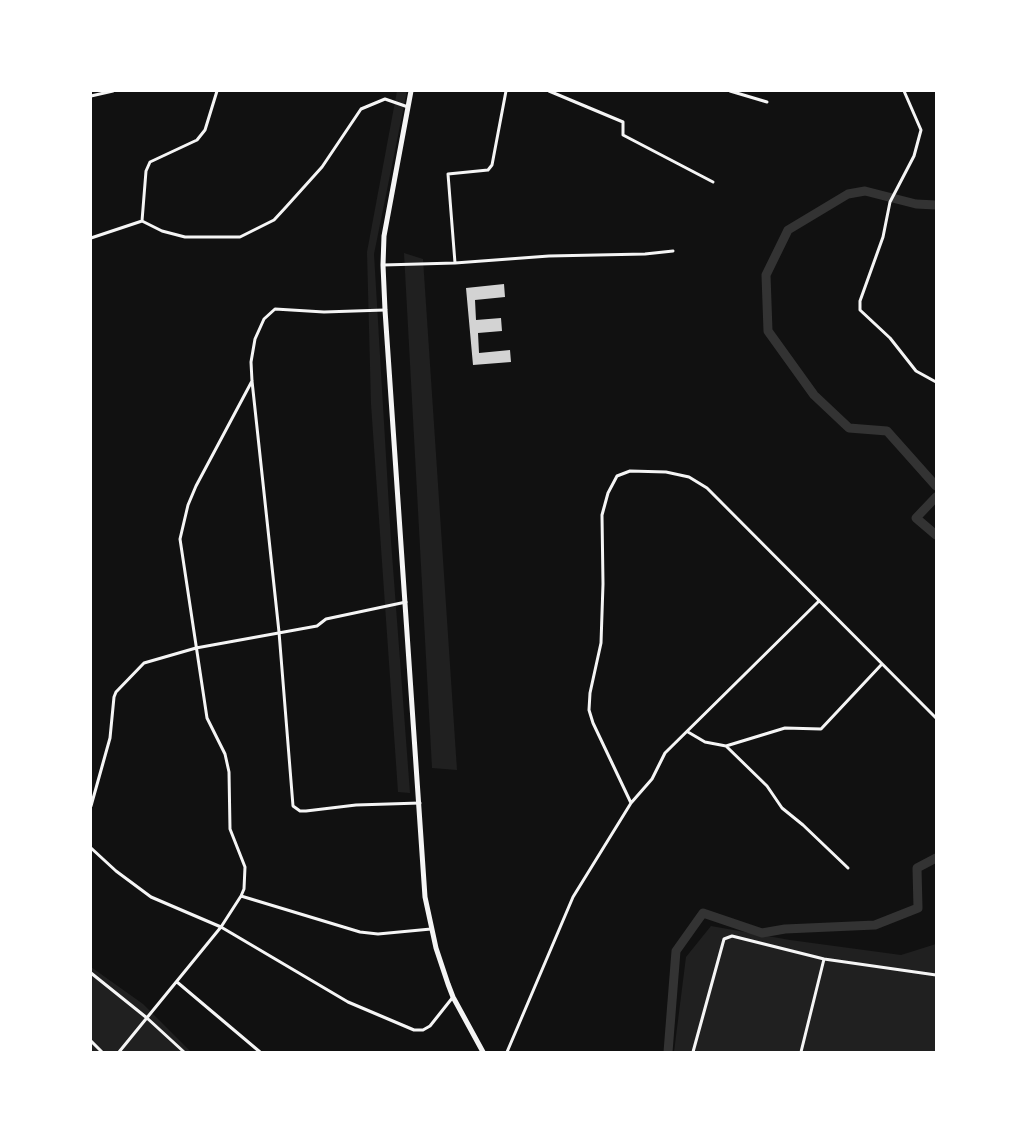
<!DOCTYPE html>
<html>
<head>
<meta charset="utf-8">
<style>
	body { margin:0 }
	#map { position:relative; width:1027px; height:1143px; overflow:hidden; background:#111; font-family:Inter,sans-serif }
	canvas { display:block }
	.frame { position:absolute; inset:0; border:92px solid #fff; pointer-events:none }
</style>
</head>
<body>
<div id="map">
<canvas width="1027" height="1143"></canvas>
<div class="frame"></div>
</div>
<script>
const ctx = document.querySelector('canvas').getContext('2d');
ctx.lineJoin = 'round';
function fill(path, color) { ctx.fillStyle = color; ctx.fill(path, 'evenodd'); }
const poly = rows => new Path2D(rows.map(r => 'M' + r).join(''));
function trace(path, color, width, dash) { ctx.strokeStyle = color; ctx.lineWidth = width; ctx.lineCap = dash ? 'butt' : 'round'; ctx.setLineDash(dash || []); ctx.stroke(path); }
const green = poly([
	[397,91,407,91,374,254,391,541,410,793,398,792,371,404,367,252],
	[404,253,423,259,457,770,432,768],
	[711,926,790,940,901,955,936,944,936,1052,674,1052,686,957],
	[91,967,143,1004,191,1052,91,1052]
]);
const river = poly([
	[936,205,916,204,865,191,848,194,788,230,766,275,768,331,814,395,849,428,887,431,936,486],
	[936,497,916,518,936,535],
	[668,1052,676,951,703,913,762,933,785,929,875,925,918,908,917,868,936,858]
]);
const building = poly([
	[504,284,505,297,475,300,476,320,501,318,502,331,478,333,479,353,510,350,511,362,473,365,466,288]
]);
const minor = poly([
	[549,91,623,122,623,135,713,182],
	[730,91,767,102],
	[904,91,921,130,914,156,890,202,883,237,860,301,860,310,890,338,916,371,936,382],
	[91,96,113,91],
	[142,221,146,171,150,162,197,140,205,130,217,91],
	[91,238,142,221,162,231,185,237,240,237,274,220,286,207,322,167,361,109,385,99,408,107],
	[455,263,549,256,645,254,673,251],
	[383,265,455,263,448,174,488,170,492,165,506,91],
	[385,310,324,312,275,309,264,319,255,339,251,362,252,381,279,632,293,806,300,811,306,811,356,805,420,803],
	[688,732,705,742,726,746,785,728,821,729,882,664],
	[726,746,767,786,782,808,803,825,848,868],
	[631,803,593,723,589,710,590,693,601,643,603,584,602,515,608,493,617,476,630,471,666,472,689,477,707,488,936,718],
	[91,806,110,738,114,697,116,692,144,663,196,648,317,626,326,619,406,602],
	[91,848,116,871,151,897,221,927,348,1002,414,1030,423,1030,430,1026,453,997],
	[241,896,360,932,378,934,431,929],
	[91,973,147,1018,184,1052],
	[177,982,260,1052],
	[91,1041,102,1052],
	[119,1052,221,927,241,896,244,889,245,867,230,829,229,772,225,754,207,718,180,539,188,505,196,486,252,381],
	[507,1052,573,897,631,803,652,779,665,753,819,601],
	[693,1052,724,939,732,936,824,959],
	[801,1052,824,959,936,975]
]);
const primary = poly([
	[411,91,384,236,383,265,385,310,425,897,436,948,448,984,453,997,483,1052]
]);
fill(green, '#202020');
trace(river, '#333', 9);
fill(building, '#d3d3d3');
trace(minor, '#f5f5f5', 3);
trace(primary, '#f5f5f5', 5);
</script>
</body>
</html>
